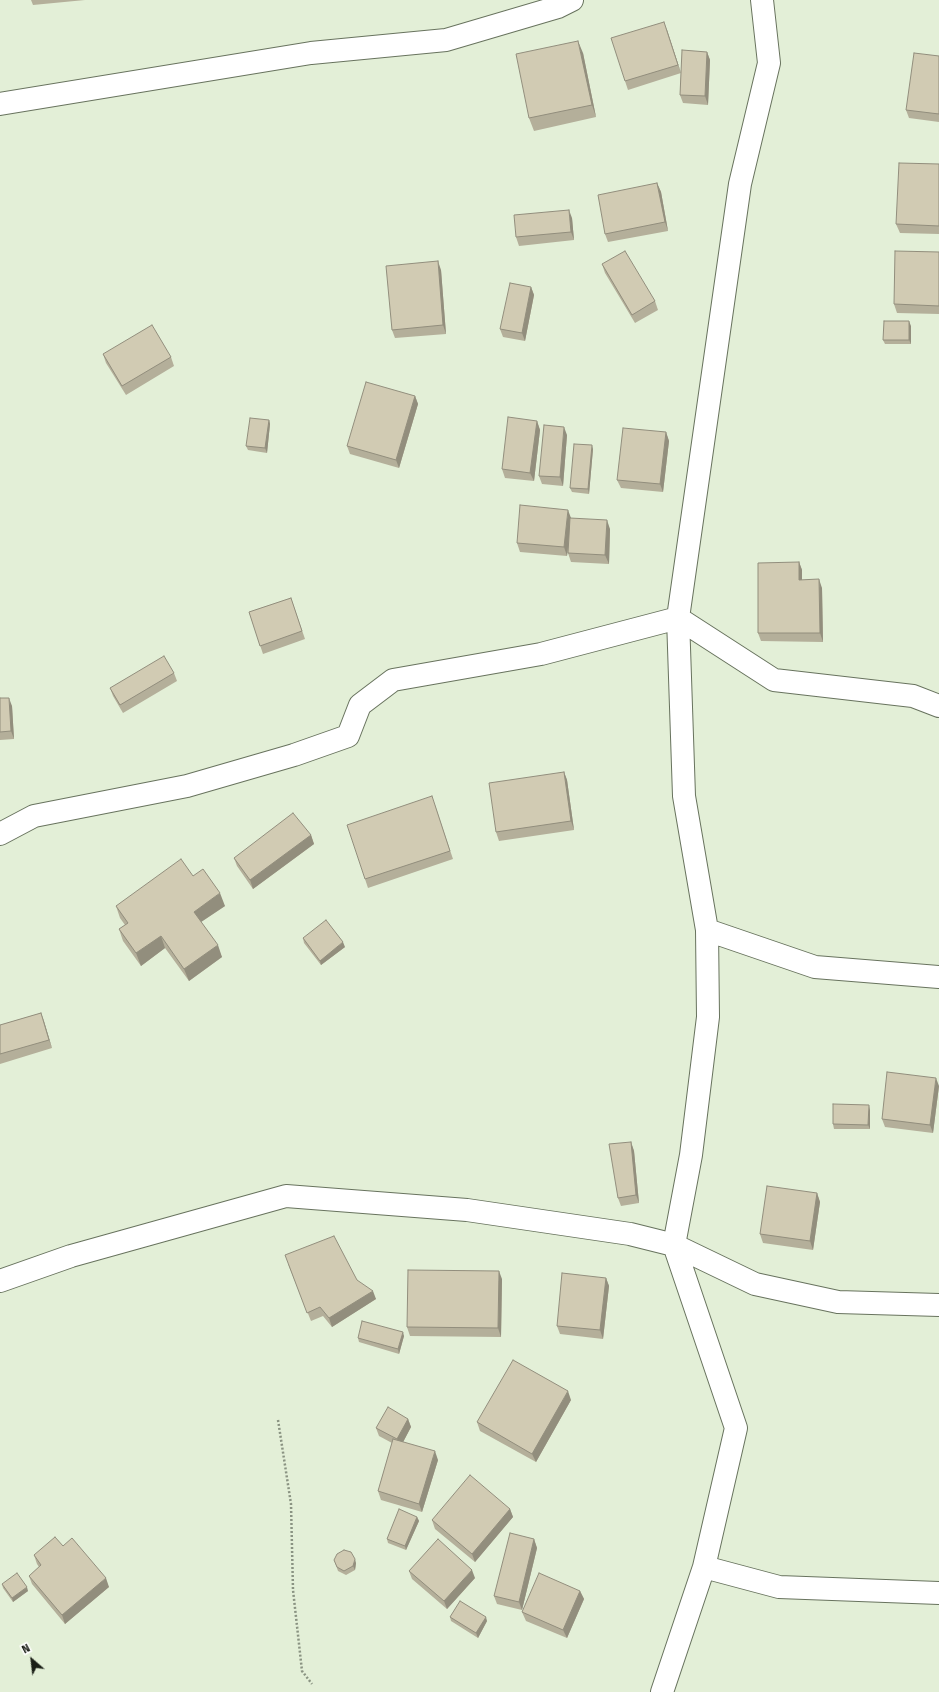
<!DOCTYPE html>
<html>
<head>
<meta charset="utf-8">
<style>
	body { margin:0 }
	#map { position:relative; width:939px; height:1692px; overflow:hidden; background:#e3efd7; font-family:"Fira Sans",sans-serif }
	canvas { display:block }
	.north { position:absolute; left:12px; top:1640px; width:40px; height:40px; -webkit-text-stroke:3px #fff; paint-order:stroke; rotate:332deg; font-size:11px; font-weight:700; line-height:16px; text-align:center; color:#1a1e16 }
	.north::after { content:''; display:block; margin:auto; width:14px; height:18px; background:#1a1e16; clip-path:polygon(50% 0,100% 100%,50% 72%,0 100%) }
</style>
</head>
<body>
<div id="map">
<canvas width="939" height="1692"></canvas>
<div class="north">N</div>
</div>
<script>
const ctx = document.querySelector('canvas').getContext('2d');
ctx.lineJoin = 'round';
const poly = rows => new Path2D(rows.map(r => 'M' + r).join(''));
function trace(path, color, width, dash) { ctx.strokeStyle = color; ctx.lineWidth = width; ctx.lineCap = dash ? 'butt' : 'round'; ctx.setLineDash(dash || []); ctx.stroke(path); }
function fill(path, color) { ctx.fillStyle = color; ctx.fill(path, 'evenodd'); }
const path = poly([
	[278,1420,291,1504,293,1590,302,1671,312,1684]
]);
const minor = poly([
	[0,104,311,53,446,40,558,7,572,0],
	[0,834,34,816,187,786,294,755,348,736,360,705,393,680,541,654,678,618,774,680,913,696,939,706],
	[707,930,815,967,939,977],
	[0,1281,71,1256,286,1196,467,1210,630,1234,674,1245,755,1284,838,1302,939,1305],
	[704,1567,779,1587,939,1593],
	[662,1692,704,1567,736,1428,674,1245,691,1155,708,1017,707,930,684,796,678,618,740,184,769,63,762,0]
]);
const wall = poly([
	[31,0,85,0,33,5],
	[667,30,681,73,707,52,710,60,708,105,683,103,680,95,681,73,628,90,625,81],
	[583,53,596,117,534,131,529,118],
	[939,56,939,122,909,118,906,110],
	[939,164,939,234,900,233,896,224],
	[657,183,661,192,668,231,608,242,605,234],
	[572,218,574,240,519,246,516,237],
	[939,252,939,314,897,313,894,304],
	[602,264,655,301,658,310,635,323,605,273],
	[441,270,446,334,395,338,392,330],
	[531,287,534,295,525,341,503,337,500,329],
	[911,326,911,344,885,344,883,340],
	[103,354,171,357,174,366,126,395,106,363],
	[415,396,418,404,399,468,350,454,347,446],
	[269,420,270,424,267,453,248,450,246,446],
	[537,421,540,430,534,481,505,478,502,469],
	[666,432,669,441,663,492,621,488,617,480],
	[567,435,563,486,542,484,539,476],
	[593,449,589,494,572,492,570,488],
	[571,518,610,529,609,564,571,562,568,553,569,544,567,556,520,552,517,543],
	[799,562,802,570,802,580,822,588,823,642,761,641,758,633],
	[291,598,305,639,263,654,249,612],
	[174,673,177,681,123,713,113,696,110,688],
	[0,698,12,706,14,739,0,740],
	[564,772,567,780,574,830,499,841,496,832],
	[435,805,453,859,368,888,365,879],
	[311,835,314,844,253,889,237,866,234,858],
	[193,876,225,906,201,922,222,957,189,981,165,948,141,966,123,941,119,929,125,925,120,918,116,906],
	[303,938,345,947,321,965,304,943],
	[41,1013,52,1048,0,1064,0,1025],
	[939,1086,933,1133,885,1127,882,1119],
	[870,1110,870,1129,834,1129,833,1124],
	[631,1142,634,1151,639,1203,621,1206,618,1198],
	[817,1193,820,1202,813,1250,763,1243,760,1234],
	[288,1264,357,1280,376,1299,332,1327,323,1316,311,1321],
	[606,1278,609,1286,603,1339,560,1334,557,1326],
	[502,1279,501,1337,410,1336,407,1327],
	[404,1336,399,1354,359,1342,358,1338],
	[571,1400,536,1462,480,1431,477,1422],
	[408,1419,411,1427,403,1442,438,1460,422,1512,381,1500,378,1491,392,1443,379,1436,376,1428],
	[510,1509,513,1517,475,1562,435,1529,432,1520],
	[417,1517,419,1521,406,1550,388,1543,387,1539],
	[534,1539,537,1548,522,1610,497,1604,494,1596],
	[63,1546,109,1587,65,1624,32,1584,29,1576,39,1567,37,1564,34,1555],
	[334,1560,356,1563,355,1570,346,1575,338,1571],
	[409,1571,475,1578,447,1609,412,1579],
	[2,1584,28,1591,13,1602,3,1588],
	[580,1591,584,1599,567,1638,526,1621,522,1612],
	[450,1617,487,1621,478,1638,451,1621]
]);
const shadedWall = poly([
	[664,22,667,30,681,73,678,65],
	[578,41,583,53,596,117,592,105],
	[707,52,710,60,708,105,705,96],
	[657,183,661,192,668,231,665,222],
	[569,210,572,218,574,240,571,232],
	[438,261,441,270,446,334,443,325],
	[531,287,534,295,525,341,522,333],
	[909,321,911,326,911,344,909,340],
	[415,396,418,404,399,468,396,460],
	[269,420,270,424,267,453,265,448],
	[537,421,540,430,534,481,530,473],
	[564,427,567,435,563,486,560,477],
	[666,432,669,441,663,492,660,484],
	[592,445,593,449,589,494,588,489],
	[568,510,571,518,567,556,564,547],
	[607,520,610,529,609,564,605,555],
	[799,562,802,570,802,588,799,580],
	[819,579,822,588,823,642,820,633],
	[9,698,12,706,14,739,11,731],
	[564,772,567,780,574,830,571,821],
	[311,835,314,844,253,889,250,880],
	[220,893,225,906,198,924,194,912],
	[161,936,165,948,141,966,136,953],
	[343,942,345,947,321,965,320,961],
	[218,945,222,957,189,981,184,969],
	[41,1013,44,1021,52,1048,49,1040],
	[936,1078,939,1086,933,1133,930,1125],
	[869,1105,870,1110,870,1129,868,1125],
	[631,1142,634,1151,639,1203,636,1195],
	[817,1193,820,1202,813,1250,810,1241],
	[499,1271,502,1279,501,1337,498,1328],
	[606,1278,609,1286,603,1339,600,1330],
	[373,1291,376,1299,332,1327,329,1318],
	[403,1332,404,1336,399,1354,398,1349],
	[568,1391,571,1400,536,1462,532,1454],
	[408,1419,411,1427,400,1448,397,1439],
	[435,1451,438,1460,422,1512,419,1504],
	[510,1509,513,1517,475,1562,472,1554],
	[417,1517,419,1521,406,1550,405,1546],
	[534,1539,537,1548,522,1610,519,1602],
	[355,1559,356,1563,355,1570,353,1566],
	[472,1570,475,1578,447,1609,444,1601],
	[106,1578,109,1587,65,1624,62,1615],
	[27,1587,28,1591,13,1602,12,1598],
	[580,1591,584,1599,567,1638,563,1630],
	[486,1617,487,1621,478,1638,476,1633]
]);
const building = poly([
	[664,22,678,65,625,81,611,38,664,22],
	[578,41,592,105,529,118,516,54,578,41],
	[682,50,707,52,705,96,680,95,682,50],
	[914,53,939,56,939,114,906,110,914,53],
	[899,163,939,164,939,226,896,224,899,163],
	[657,183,665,222,605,234,598,195,657,183],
	[569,210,571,232,516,237,514,215,569,210],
	[625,251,655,301,632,315,602,264,625,251],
	[895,251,939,252,939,306,894,304,895,251],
	[438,261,443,325,392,330,386,266,438,261],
	[510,283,531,287,522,333,500,329,510,283],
	[884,321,909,321,909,340,883,340,884,321],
	[152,325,171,357,122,386,103,354,152,325],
	[366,382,415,396,396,460,347,446,366,382],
	[508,417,537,421,530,473,502,469,508,417],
	[250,418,269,420,265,448,246,446,250,418],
	[544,425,564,427,560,477,539,476,544,425],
	[623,428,666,432,660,484,617,480,623,428],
	[574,444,592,445,588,489,570,488,574,444],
	[520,505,568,510,564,547,517,543,520,505],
	[570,518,607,520,605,555,568,553,570,518],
	[799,562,799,580,819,579,820,633,758,633,758,563,799,562],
	[291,598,302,631,260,646,249,612,291,598],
	[164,656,174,673,120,705,110,688,164,656],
	[0,698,9,698,11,731,0,732,0,698],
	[564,772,571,821,496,832,489,783,564,772],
	[432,796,450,851,365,879,347,825,432,796],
	[293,813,311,835,250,880,234,858,293,813],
	[181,859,193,876,203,869,220,893,194,912,218,945,184,969,161,936,136,953,119,929,128,923,116,906,181,859],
	[326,920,343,942,320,961,303,938,326,920],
	[41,1013,49,1040,0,1054,0,1025,41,1013],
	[887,1072,936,1078,930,1125,882,1119,887,1072],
	[833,1104,869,1105,868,1125,833,1124,833,1104],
	[631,1142,636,1195,618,1198,609,1144,631,1142],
	[767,1186,817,1193,810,1241,760,1234,767,1186],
	[334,1236,357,1280,373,1291,329,1318,320,1307,307,1313,285,1255,334,1236],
	[408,1270,499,1271,498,1328,407,1327,408,1270],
	[562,1273,606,1278,600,1330,557,1326,562,1273],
	[362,1321,403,1332,398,1349,358,1338,362,1321],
	[513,1360,568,1391,532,1454,477,1422,513,1360],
	[388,1407,408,1419,397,1439,376,1428,388,1407],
	[393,1439,435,1451,419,1504,378,1491,393,1439],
	[470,1475,510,1509,472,1554,432,1520,470,1475],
	[399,1509,417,1517,405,1546,387,1539,399,1509],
	[510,1533,534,1539,519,1602,494,1596,510,1533],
	[55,1537,63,1546,72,1538,106,1578,62,1615,29,1576,41,1565,34,1555,55,1537],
	[438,1539,472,1570,444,1601,409,1571,438,1539],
	[344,1550,351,1552,355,1559,353,1566,344,1571,337,1567,334,1560,337,1554,344,1550],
	[17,1573,27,1587,12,1598,2,1584,17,1573],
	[539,1573,580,1591,563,1630,522,1612,539,1573],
	[460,1601,486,1617,476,1633,450,1617,460,1601]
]);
trace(minor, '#68735e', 24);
trace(path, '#8a9382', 2.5, [2, 2]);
trace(minor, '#fff', 22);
fill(wall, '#b4af9a');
fill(shadedWall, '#928e7d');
fill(building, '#d1cbb3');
trace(building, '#928e7d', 1);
</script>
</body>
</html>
